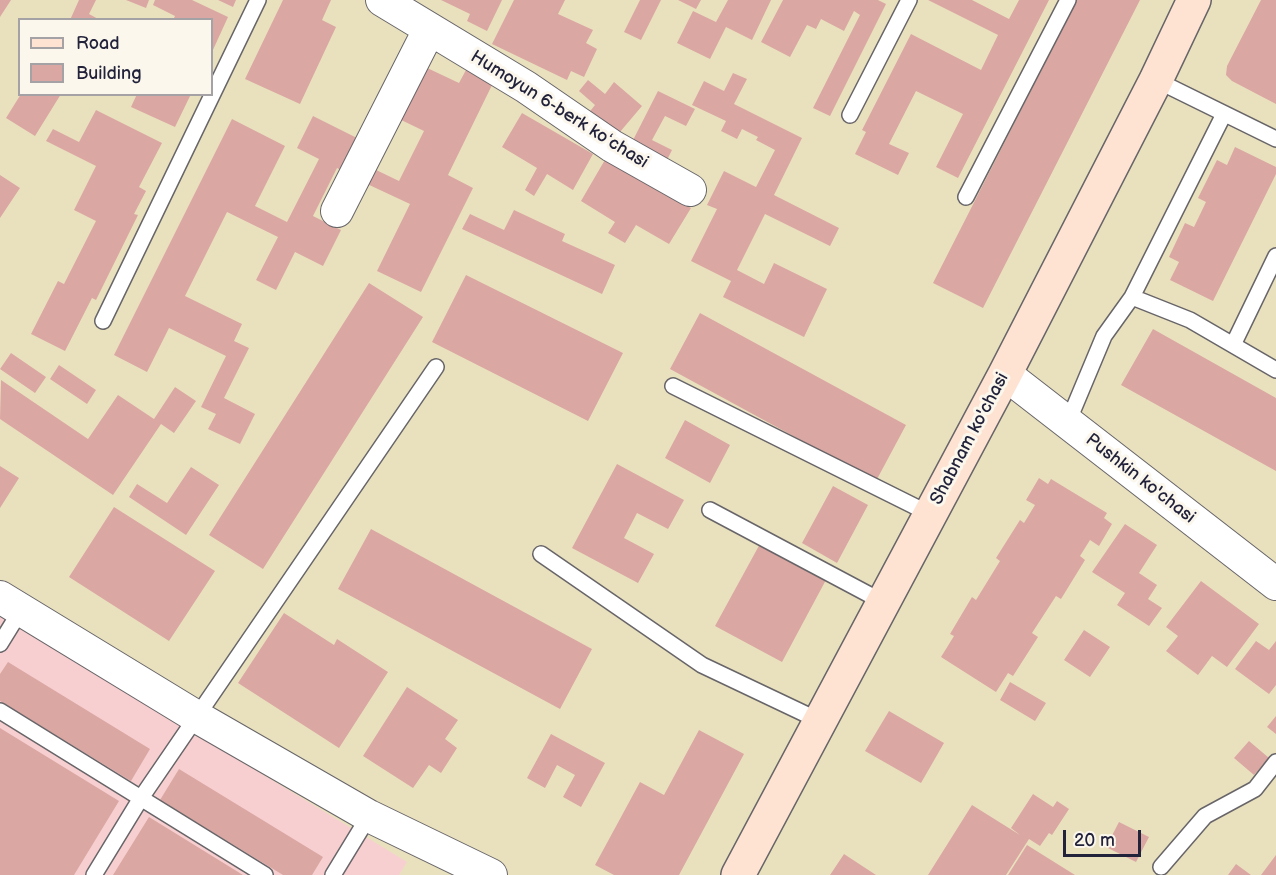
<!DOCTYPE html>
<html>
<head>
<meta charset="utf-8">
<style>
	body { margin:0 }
	#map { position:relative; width:1276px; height:875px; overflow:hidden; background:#e9e1be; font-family:"Balsamiq Sans",sans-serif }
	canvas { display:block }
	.legend { position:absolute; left:18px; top:18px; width:195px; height:78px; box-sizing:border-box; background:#fbf7ec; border:2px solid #a4a2a5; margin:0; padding:8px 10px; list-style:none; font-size:18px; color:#22223b }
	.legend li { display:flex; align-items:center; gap:12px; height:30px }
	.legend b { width:30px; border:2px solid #a4a2a5 }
	.scale { position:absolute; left:1063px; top:830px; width:78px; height:27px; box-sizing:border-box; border:3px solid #22223b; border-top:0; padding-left:8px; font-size:18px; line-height:21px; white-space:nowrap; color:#22223b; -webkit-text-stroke:4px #fbf7ec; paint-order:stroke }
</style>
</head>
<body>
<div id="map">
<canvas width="1276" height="875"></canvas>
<ul class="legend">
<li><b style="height:8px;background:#fee3d2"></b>Road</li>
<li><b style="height:16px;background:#dba7a3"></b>Building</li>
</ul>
<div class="scale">20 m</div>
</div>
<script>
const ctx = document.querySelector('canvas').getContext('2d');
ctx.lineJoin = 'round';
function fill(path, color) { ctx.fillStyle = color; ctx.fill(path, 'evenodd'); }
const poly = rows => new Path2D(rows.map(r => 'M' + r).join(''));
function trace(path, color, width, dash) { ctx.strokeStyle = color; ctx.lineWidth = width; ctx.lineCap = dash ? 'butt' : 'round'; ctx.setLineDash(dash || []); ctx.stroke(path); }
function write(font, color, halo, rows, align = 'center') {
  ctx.font = font + ' "Balsamiq Sans",sans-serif'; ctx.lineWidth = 6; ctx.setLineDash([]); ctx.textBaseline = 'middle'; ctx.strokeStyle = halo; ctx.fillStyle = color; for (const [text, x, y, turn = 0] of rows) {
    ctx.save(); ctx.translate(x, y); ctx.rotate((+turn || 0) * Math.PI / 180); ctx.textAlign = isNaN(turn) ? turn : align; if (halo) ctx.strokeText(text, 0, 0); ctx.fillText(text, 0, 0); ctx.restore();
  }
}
const built = poly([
	[0,615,399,857,407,862,399,875,0,875]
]);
const building = poly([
	[0,0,11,0,0,17],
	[79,0,96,0,89,14,100,20,70,20],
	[126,0,149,0,146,8],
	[155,0,192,0,228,17,212,52,212,20,173,20,175,16,153,5],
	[218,0,236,0,233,7],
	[283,0,331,0,322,20,336,27,300,104,245,79],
	[441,0,502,0,487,31,467,21,470,14],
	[514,0,565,0,558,14,593,30,586,43,597,49,584,77,571,71,567,80,492,44],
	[640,0,661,0,641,40,624,32],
	[678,0,701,0,696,9],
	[728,0,771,0,752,40,726,27,710,59,677,43,693,11,716,22],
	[783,0,878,0,886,4,830,116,813,108,860,15,854,11,844,31,821,19,816,29,807,25,790,57,761,42],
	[928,0,972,0,1009,19,1019,0,1049,0,958,178,936,167,963,114,916,91,889,144,909,153,898,175,855,154,866,132,862,130,911,34,981,70,998,35],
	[1077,0,1140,0,983,308,933,283],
	[1261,0,1276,0,1276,104,1232,81,1226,75,1227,66],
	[423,66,459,83,466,70,493,83,448,175,473,188,421,292,377,271,410,204,365,183,372,168,399,181,424,131,397,118],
	[733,73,747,79,734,104,802,138,774,195,839,228,830,246,765,214,737,270,764,284,774,263,827,289,804,337,723,297,731,281,691,261,717,209,707,205,724,171,756,187,775,150,756,140,758,137,742,129,737,139,721,131,726,121,692,105,704,81,724,91],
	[588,80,605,94,614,82,642,106,614,139,587,115,595,105,579,91],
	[658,91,695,109,686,126,665,116,652,140,672,150,664,166,629,148],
	[21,94,61,94,35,136,6,118],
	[137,94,191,94,175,127,131,107],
	[96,110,162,143,139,187,146,191,134,214,138,215,96,300,92,298,65,351,31,334,58,281,64,284,96,221,74,210,96,166,46,141,53,129,79,142],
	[522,113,593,154,573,190,547,174,534,196,525,190,537,168,502,147],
	[313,116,365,142,349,174,337,168,313,216,341,230,323,266,295,252,276,290,256,280,278,237,227,212,185,296,242,324,234,341,249,348,224,398,255,414,240,444,208,429,216,414,201,407,226,356,169,328,147,372,114,355,232,119,285,146,255,206,287,222,319,159,297,148],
	[1235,147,1276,167,1276,174,1213,301,1170,280,1179,262,1169,257,1185,223,1194,227,1206,202,1198,198,1217,160,1227,165],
	[606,158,691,208,669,244,636,225,625,243,608,233,615,222,581,201],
	[0,175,20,188,0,218],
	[514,210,565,234,562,241,615,265,602,294,462,229,470,214,504,230],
	[466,275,623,353,588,421,432,342],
	[369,283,423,317,263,569,209,535],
	[700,313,906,425,876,481,670,369],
	[1153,329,1276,398,1276,471,1121,385],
	[11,353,46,377,35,393,0,369],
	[59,365,96,390,87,404,50,379],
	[1,380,88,439,118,395,154,419,175,387,196,401,174,433,161,424,113,495,0,419],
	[685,420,730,445,710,483,665,458],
	[617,464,684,500,668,529,637,513,624,538,654,554,638,583,572,548],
	[0,466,19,478,0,508],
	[191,467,219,485,186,535,129,497,137,484,167,503],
	[1039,478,1048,484,1051,479,1107,513,1104,518,1112,524,1099,546,1090,540,1080,556,1085,560,1061,599,1056,596,1032,633,1038,637,1013,676,1008,673,996,692,941,657,954,636,950,634,972,597,976,600,1000,561,996,558,1020,520,1024,523,1035,505,1026,500],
	[833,486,868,505,837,563,802,543],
	[114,507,215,571,169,641,69,577],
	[1125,524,1157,545,1139,573,1157,585,1148,599,1162,608,1149,626,1117,605,1125,593,1092,572],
	[371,529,592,649,560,709,338,589],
	[761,542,827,578,782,662,715,626],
	[1201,581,1259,624,1227,667,1212,656,1198,675,1166,651,1178,636,1166,627],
	[284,613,334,645,337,639,388,672,339,748,238,683],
	[1084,630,1110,647,1090,677,1064,660],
	[1256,641,1269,650,1276,641,1276,685,1269,694,1235,669],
	[8,662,150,749,131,781,0,701,0,674],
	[1010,682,1046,703,1035,721,1000,700],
	[407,687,458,720,445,739,457,748,441,773,429,765,413,788,363,756],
	[889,711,944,743,921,783,865,751],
	[1276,716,1276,734,1267,727],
	[0,728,119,801,74,875,0,875],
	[699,730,744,754,679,875,614,875,595,865,640,782,664,795],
	[551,734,605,763,581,807,563,797,575,775,557,765,545,788,527,778],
	[1249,741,1269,758,1254,775,1234,758],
	[179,769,323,857,312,875,283,875,160,800],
	[1033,794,1053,807,1057,801,1069,809,1052,835,1049,833,1040,846,1029,839,1006,875,928,875,972,805,1020,835,1011,828],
	[149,817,243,875,113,875],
	[1119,822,1149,837,1136,862,1106,847],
	[1027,845,1075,875,1008,875],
	[844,854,876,875,830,875],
	[1276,855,1276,875,1261,875],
	[1236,864,1251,875,1228,875]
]);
const lane = poly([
	[1156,80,1276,139],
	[850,115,909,0],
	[966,197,1068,0],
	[1132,297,1224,114],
	[103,321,258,0],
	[1233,345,1276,256],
	[673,386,930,514],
	[1068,422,1104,336,1132,297,1190,320,1276,370],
	[710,510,883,602],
	[541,554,702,665,820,721],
	[0,644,21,610],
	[0,711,265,875],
	[1161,867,1205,816,1255,789,1276,762],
	[94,875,141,798,436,367],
	[333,875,369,816]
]);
const street = poly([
	[382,0,526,87,612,146,690,190],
	[337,211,429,30],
	[1005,374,1276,584],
	[0,597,197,717,369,816,491,875]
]);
const secondary = poly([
	[738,875,1005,374,1156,80,1194,0]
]);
const streetNames = [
	["Humoyun 6-berk koʻchasi",559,110,32],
	["Shabnam ko'chasi",970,439,-62],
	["Pushkin ko'chasi",1140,479,38]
];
fill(built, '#f7cfd0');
fill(building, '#dba7a3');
trace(lane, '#686569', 18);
trace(street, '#686569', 34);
trace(secondary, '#686569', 36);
trace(lane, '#fff', 15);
trace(street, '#fff', 32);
trace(secondary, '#fee3d2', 33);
write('18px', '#22223b', '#fbf7ec', streetNames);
</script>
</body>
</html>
